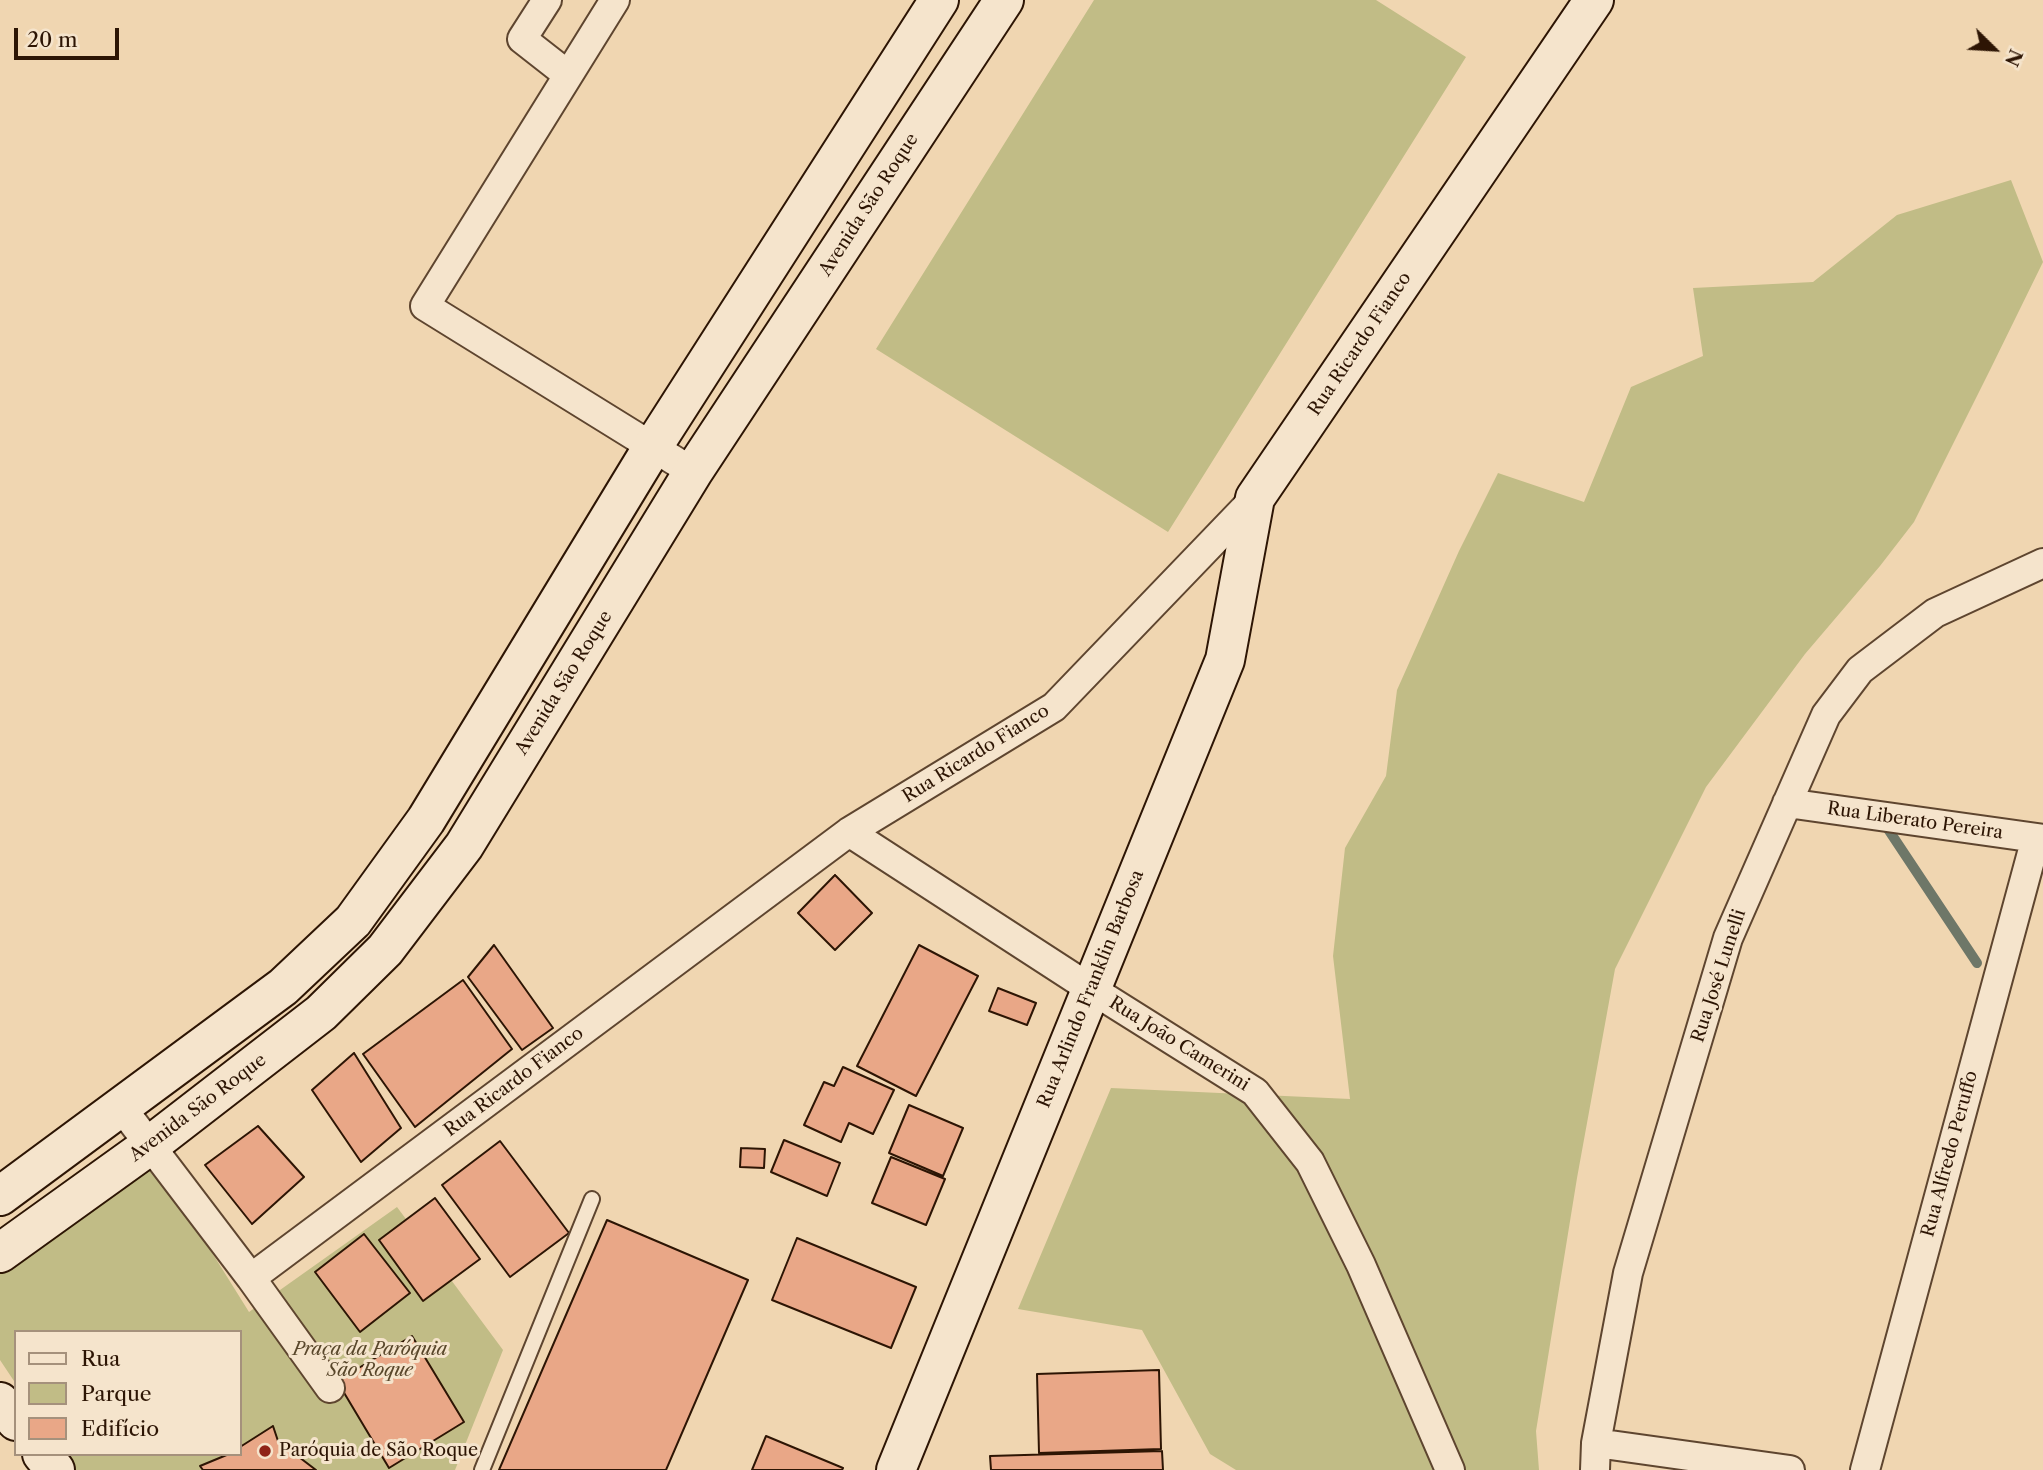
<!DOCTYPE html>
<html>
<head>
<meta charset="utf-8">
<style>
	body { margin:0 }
	#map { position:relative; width:2043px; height:1470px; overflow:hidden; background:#f0d6b1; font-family:"Libre Caslon Text",serif }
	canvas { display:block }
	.legend { position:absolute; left:14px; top:1330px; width:228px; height:126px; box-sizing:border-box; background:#f5e4cc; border:2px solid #a5917c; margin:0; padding:9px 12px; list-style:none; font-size:21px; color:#2d1504 }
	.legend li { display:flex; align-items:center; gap:14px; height:35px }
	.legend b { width:35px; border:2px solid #a5917c }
	.north { position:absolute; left:1959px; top:14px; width:70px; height:70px; -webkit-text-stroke:5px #f5e4cc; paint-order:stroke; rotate:114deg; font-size:19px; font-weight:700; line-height:28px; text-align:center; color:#2d1504 }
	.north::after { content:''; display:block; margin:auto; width:24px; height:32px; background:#2d1504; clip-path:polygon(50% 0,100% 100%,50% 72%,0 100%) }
	.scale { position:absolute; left:14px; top:28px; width:105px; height:32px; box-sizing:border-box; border:4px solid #2d1504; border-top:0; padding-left:9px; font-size:21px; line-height:24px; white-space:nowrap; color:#2d1504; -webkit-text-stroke:5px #f5e4cc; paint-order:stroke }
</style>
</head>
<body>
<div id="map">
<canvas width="2043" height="1470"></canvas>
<ul class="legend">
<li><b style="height:9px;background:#f5e4cc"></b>Rua</li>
<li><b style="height:19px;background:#c1bc86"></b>Parque</li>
<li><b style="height:19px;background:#e9a787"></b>Edifício</li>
</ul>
<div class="north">N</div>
<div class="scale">20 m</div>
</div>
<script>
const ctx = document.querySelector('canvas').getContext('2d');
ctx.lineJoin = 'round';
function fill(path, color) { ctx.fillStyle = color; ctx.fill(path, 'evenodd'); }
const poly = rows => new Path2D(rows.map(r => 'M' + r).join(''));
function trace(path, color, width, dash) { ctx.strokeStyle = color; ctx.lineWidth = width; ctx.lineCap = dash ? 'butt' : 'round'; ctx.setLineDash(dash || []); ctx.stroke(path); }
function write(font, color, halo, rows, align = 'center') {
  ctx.font = font + ' "Libre Caslon Text",serif'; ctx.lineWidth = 6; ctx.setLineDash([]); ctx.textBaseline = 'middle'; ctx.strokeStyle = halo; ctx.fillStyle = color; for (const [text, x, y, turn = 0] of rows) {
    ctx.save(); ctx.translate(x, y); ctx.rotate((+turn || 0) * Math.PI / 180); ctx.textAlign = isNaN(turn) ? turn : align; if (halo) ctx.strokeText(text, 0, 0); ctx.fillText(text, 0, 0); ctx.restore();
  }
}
const green = poly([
	[1094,0,1376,0,1466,57,1168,532,876,349],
	[2011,180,2043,262,1990,370,1914,522,1880,566,1805,654,1706,787,1615,969,1577,1178,1536,1431,1539,1470,1236,1470,1210,1454,1142,1330,1018,1309,1111,1088,1350,1099,1333,956,1345,848,1386,776,1397,690,1459,551,1498,473,1584,502,1631,387,1703,356,1693,288,1813,282,1897,215],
	[153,1158,249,1312,397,1207,503,1350,455,1470,76,1470,65,1454,240,1454,240,1332,16,1332,16,1384,0,1360,0,1274]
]);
const stream = poly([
	[1882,820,1977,963]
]);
const building = poly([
	[835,875,872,913,835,950,798,913,835,875],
	[494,945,553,1028,522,1050,468,977,494,945],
	[919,945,978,976,916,1096,857,1066,919,945],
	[463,980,512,1049,415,1127,363,1054,463,980],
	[998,988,1036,1003,1027,1025,989,1011,998,988],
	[354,1053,401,1128,361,1162,312,1090,354,1053],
	[843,1067,894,1090,873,1134,849,1123,841,1142,804,1125,824,1082,834,1086,843,1067],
	[909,1105,963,1128,943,1176,889,1153,909,1105],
	[258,1126,304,1177,252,1224,205,1165,258,1126],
	[784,1140,840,1163,827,1196,771,1172,784,1140],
	[500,1141,569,1233,510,1277,442,1185,500,1141],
	[741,1148,765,1149,764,1168,740,1167,741,1148],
	[891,1157,945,1179,926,1225,872,1203,891,1157],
	[435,1198,480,1259,423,1301,379,1240,435,1198],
	[607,1220,748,1280,666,1470,499,1470,607,1220],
	[364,1234,410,1293,360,1332,315,1272,364,1234],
	[797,1238,916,1287,891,1348,772,1300,797,1238],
	[412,1336,464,1422,389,1468,337,1381,412,1336],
	[1159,1370,1161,1449,1039,1453,1037,1374,1159,1370],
	[273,1426,278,1441,316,1470,203,1470,200,1466,229,1454,240,1454,240,1447,273,1426],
	[766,1436,843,1468,842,1470,752,1470,766,1436],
	[1162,1451,1163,1470,991,1470,990,1456,1162,1451]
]);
const lane = poly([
	[482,1470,592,1199]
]);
const street = poly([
	[547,0,522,39,568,75],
	[615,0,425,306,693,472],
	[1787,803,2043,839],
	[849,832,1091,989,1255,1092,1310,1162,1361,1265,1450,1470],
	[121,1107,251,1278,330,1388],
	[251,1278,849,832,1054,707,1255,498],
	[1596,1443,1790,1470],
	[1595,1470,1596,1443,1628,1273,1728,938,1826,715,1860,670,1935,613,2043,563],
	[1865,1470,2036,838]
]);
const secondary = poly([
	[0,1196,283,987,353,921,426,820,652,448,939,0],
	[0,1253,149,1146,321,1013,385,950,464,846,693,472,1004,0],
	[0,1402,16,1421],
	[42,1454,55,1470],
	[896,1470,1225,660,1255,498,1594,0]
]);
const markers = [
	[265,1451,7,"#8f2418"]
];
const streetNames = [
	["Avenida São Roque",869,205,-57],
	["Rua Ricardo Fianco",1360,344,-56],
	["Avenida São Roque",564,683,-58],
	["Rua Ricardo Fianco",976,754,-32],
	["Rua Liberato Pereira",1915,821,8],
	["Rua José Lunelli",1719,976,-72],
	["Rua Arlindo Franklin Barbosa",1091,989,-68],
	["Rua João Camerini",1179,1044,32],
	["Rua Ricardo Fianco",514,1082,-37],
	["Avenida São Roque",198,1108,-37],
	["Rua Alfredo Peruffo",1950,1154,-75]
];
const parkNames = [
	["Praça da Paróquia",370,1350],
	["São Roque",370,1371]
];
const poiNames = [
	["Paróquia de São Roque",279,1451]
];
fill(green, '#c1bc86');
trace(stream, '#6e7768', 10);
fill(building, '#e9a787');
trace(building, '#2d1504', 2);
trace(lane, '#5e452f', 18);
trace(street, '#5e452f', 32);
trace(secondary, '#2d1504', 42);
trace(lane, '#f5e4cc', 14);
trace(street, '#f5e4cc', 28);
trace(secondary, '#f5e4cc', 38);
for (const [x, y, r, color] of markers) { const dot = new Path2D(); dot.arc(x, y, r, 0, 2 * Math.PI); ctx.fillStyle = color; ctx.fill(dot); trace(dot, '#f5e4cc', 2.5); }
write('18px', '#2d1504', '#f5e4cc', streetNames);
write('italic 18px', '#59472b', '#f5e4cc', parkNames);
write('18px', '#2d1504', '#f5e4cc', poiNames, 'left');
</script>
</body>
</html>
